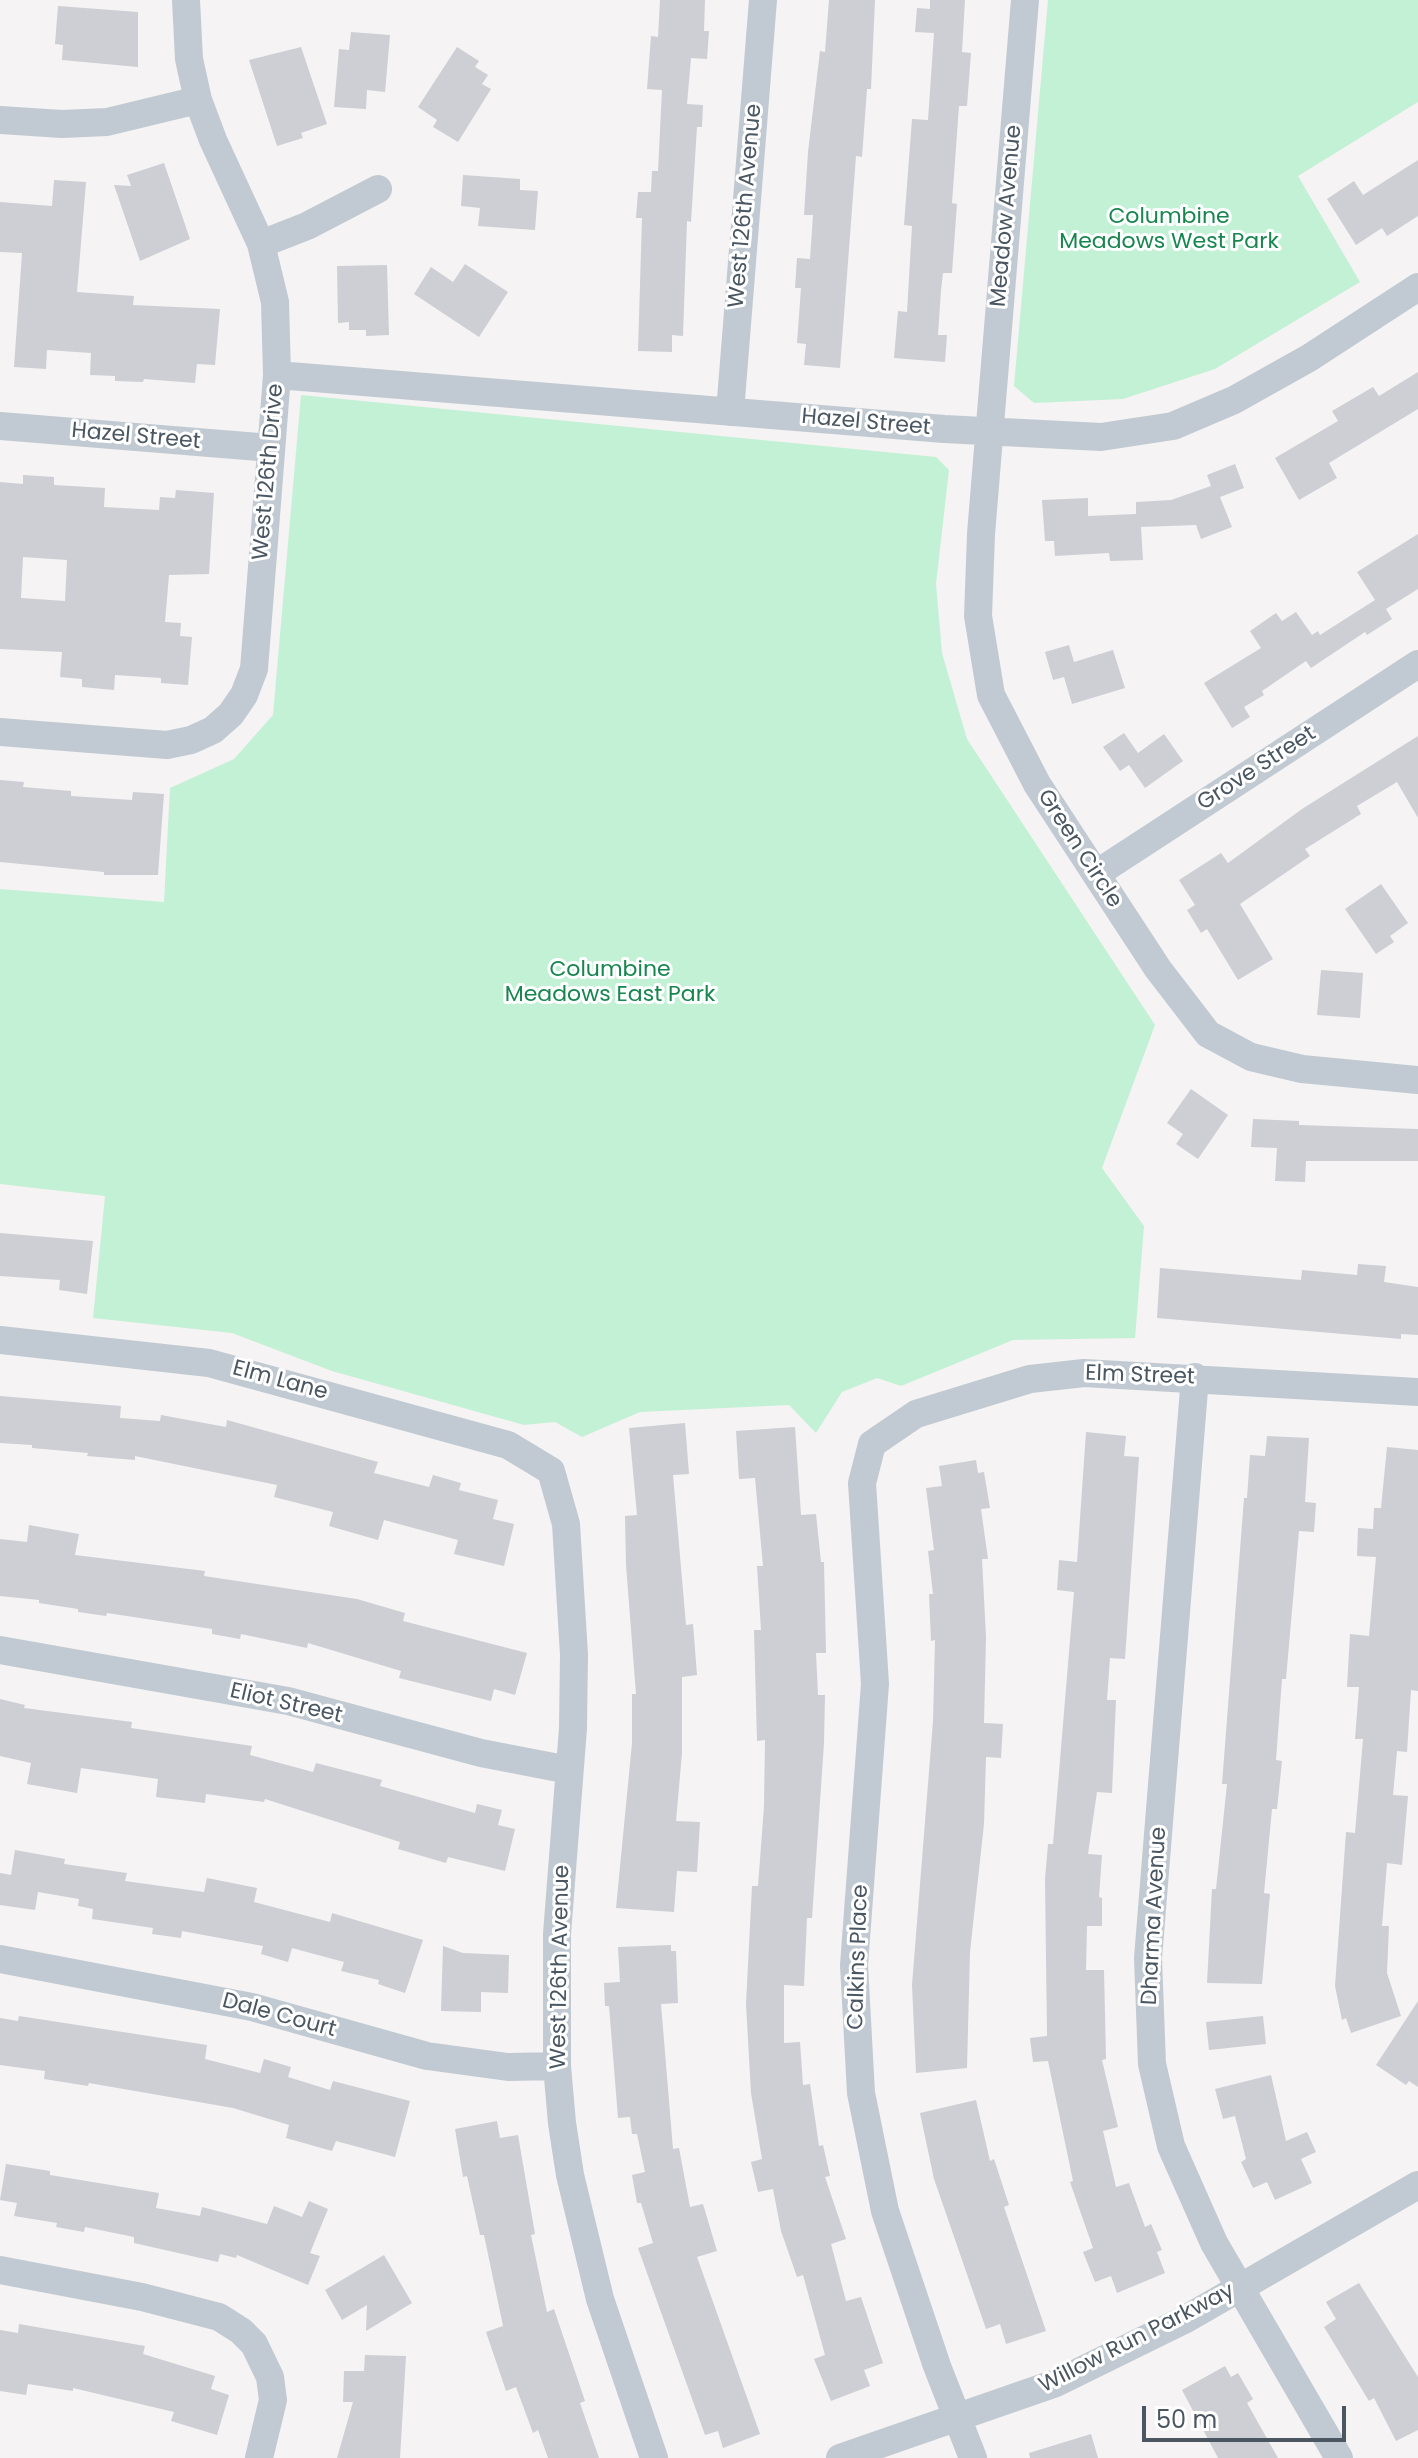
<!DOCTYPE html>
<html>
<head>
<meta charset="utf-8">
<style>
	body { margin:0 }
	#map { position:relative; width:1418px; height:2458px; overflow:hidden; background:#f5f3f3; font-family:Poppins,sans-serif }
	canvas { display:block }
	.scale { position:absolute; left:1142px; top:2406px; width:204px; height:36px; box-sizing:border-box; border:4px solid #4a5661; border-top:0; padding-left:10px; font-size:24px; line-height:28px; white-space:nowrap; color:#4a5661; -webkit-text-stroke:6px #fff; paint-order:stroke }
</style>
</head>
<body>
<div id="map">
<canvas width="1418" height="2458"></canvas>
<div class="scale">50 m</div>
</div>
<script>
const ctx = document.querySelector('canvas').getContext('2d');
ctx.lineJoin = 'round';
function fill(path, color) { ctx.fillStyle = color; ctx.fill(path, 'evenodd'); }
const poly = rows => new Path2D(rows.map(r => 'M' + r).join(''));
function trace(path, color, width, dash) { ctx.strokeStyle = color; ctx.lineWidth = width; ctx.lineCap = dash ? 'butt' : 'round'; ctx.setLineDash(dash || []); ctx.stroke(path); }
function write(font, color, halo, rows, align = 'center') {
  ctx.font = font + ' Poppins,sans-serif'; ctx.lineWidth = 6; ctx.setLineDash([]); ctx.textBaseline = 'middle'; ctx.strokeStyle = halo; ctx.fillStyle = color; for (const [text, x, y, turn = 0] of rows) {
    ctx.save(); ctx.translate(x, y); ctx.rotate((+turn || 0) * Math.PI / 180); ctx.textAlign = isNaN(turn) ? turn : align; if (halo) ctx.strokeText(text, 0, 0); ctx.fillText(text, 0, 0); ctx.restore();
  }
}
const green = poly([
	[1048,0,1418,0,1418,102,1298,176,1360,282,1215,369,1123,399,1034,403,1014,386],
	[301,395,936,457,949,470,936,584,942,653,967,739,1155,1025,1102,1168,1144,1226,1135,1338,1013,1340,901,1386,877,1378,842,1392,816,1433,789,1405,640,1412,582,1437,555,1422,524,1425,332,1371,232,1333,93,1318,105,1196,0,1184,0,889,164,902,170,788,234,759,273,715]
]);
const building = poly([
	[660,0,705,0,704,31,709,31,707,59,691,58,687,104,703,105,702,127,697,127,691,222,687,221,683,336,672,335,672,352,638,351,642,218,636,218,638,192,651,192,652,171,658,171,662,90,647,89,651,36,658,37],
	[829,0,875,0,871,89,867,89,862,157,856,156,840,368,804,365,806,344,797,343,801,288,795,288,797,258,810,259,813,215,804,215,808,152,820,51,825,52],
	[930,0,965,0,962,52,971,53,967,106,959,106,952,203,957,204,952,273,943,273,941,290,938,335,947,335,945,362,894,358,898,311,907,312,912,226,904,225,912,119,928,120,934,33,915,32,917,8,930,9],
	[58,6,138,12,138,67,62,60,63,45,55,44],
	[351,32,390,35,385,92,367,90,366,109,334,107,339,49,349,50],
	[301,47,327,124,301,133,303,138,277,146,249,60],
	[457,47,479,61,475,67,488,75,482,84,491,89,458,142,433,127,437,120,418,107],
	[1418,160,1418,216,1387,236,1382,228,1356,245,1327,199,1354,181,1363,195],
	[164,163,190,239,140,261,114,185,131,186,127,175],
	[463,175,520,179,520,190,538,191,535,230,478,226,480,208,461,206],
	[54,180,86,182,77,292,134,296,133,305,220,309,215,365,197,364,195,383,144,379,143,382,115,381,115,376,90,375,91,353,47,350,46,369,14,367,22,253,0,252,0,202,52,206],
	[465,264,508,292,479,337,414,294,431,267,453,282],
	[387,265,389,335,366,336,366,330,349,330,349,322,338,323,337,266],
	[1418,372,1418,409,1329,463,1337,478,1299,500,1275,458,1338,421,1332,411,1373,387,1379,396],
	[1235,464,1244,488,1220,497,1232,527,1201,539,1196,525,1141,527,1143,560,1110,561,1109,553,1055,556,1054,541,1045,541,1042,500,1088,498,1088,516,1136,514,1136,502,1171,500,1211,486,1207,475],
	[23,475,54,477,54,485,105,488,104,507,159,510,160,497,175,498,176,490,214,493,209,574,169,575,165,622,181,623,180,636,192,637,188,685,161,683,161,678,115,675,114,690,82,687,82,679,60,677,62,652,0,649,0,482,23,484],
	[23,557,67,560,65,601,21,598],
	[1418,534,1418,589,1386,609,1392,619,1367,635,1365,632,1311,668,1306,661,1262,691,1264,695,1244,707,1250,717,1232,728,1204,683,1261,648,1250,631,1276,613,1282,621,1296,612,1312,635,1318,631,1320,635,1375,600,1357,572],
	[1069,645,1074,662,1113,650,1125,688,1072,704,1064,677,1053,680,1045,652],
	[1124,733,1138,753,1164,734,1183,761,1145,788,1129,765,1120,771,1103,747],
	[1418,736,1418,818,1397,782,1357,806,1361,814,1305,849,1310,856,1240,904,1273,959,1238,980,1207,929,1201,933,1187,910,1195,905,1179,880,1221,853,1228,863,1302,809],
	[0,780,24,782,23,787,71,791,71,796,132,800,133,792,164,794,158,875,104,875,104,872,0,862],
	[1381,884,1408,923,1390,936,1394,942,1376,954,1345,909],
	[1321,970,1363,973,1360,1018,1317,1015],
	[1191,1089,1228,1115,1198,1159,1176,1144,1183,1134,1167,1123],
	[1253,1119,1299,1121,1299,1125,1418,1129,1418,1161,1306,1161,1305,1182,1275,1181,1277,1148,1251,1147],
	[0,1233,93,1241,87,1294,59,1290,60,1280,0,1276],
	[1358,1264,1386,1266,1384,1282,1418,1287,1418,1335,1401,1334,1401,1339,1157,1318,1160,1268,1301,1280,1302,1270,1357,1275],
	[0,1396,121,1406,120,1418,160,1421,161,1415,226,1427,227,1420,378,1462,374,1473,429,1487,433,1475,461,1483,459,1490,498,1500,493,1519,514,1524,504,1566,454,1554,458,1540,384,1520,378,1540,329,1526,333,1512,274,1497,277,1485,135,1456,135,1460,87,1456,88,1453,32,1448,32,1445,0,1443],
	[685,1423,689,1474,673,1475,686,1625,693,1624,697,1675,682,1677,682,1753,676,1821,700,1822,697,1872,677,1871,674,1912,616,1908,632,1743,632,1694,636,1694,626,1565,625,1516,637,1515,629,1428],
	[795,1427,801,1515,816,1514,821,1562,824,1562,826,1653,816,1653,818,1695,825,1695,824,1743,812,1918,807,1918,804,1986,784,1985,784,2043,800,2042,803,2085,810,2084,819,2146,823,2145,830,2176,825,2177,846,2239,831,2244,846,2301,861,2297,883,2363,864,2370,870,2386,831,2401,814,2359,825,2355,803,2275,797,2277,781,2231,773,2189,758,2192,751,2162,762,2159,751,2093,746,2004,752,1886,758,1886,764,1806,765,1740,757,1741,754,1630,761,1630,757,1566,763,1566,755,1478,739,1479,736,1431],
	[1086,1432,1126,1436,1124,1456,1139,1457,1125,1659,1110,1658,1107,1700,1116,1700,1112,1793,1097,1792,1088,1854,1102,1855,1099,1897,1102,1898,1102,1926,1087,1926,1086,1970,1104,1970,1106,2059,1102,2060,1118,2127,1103,2131,1116,2187,1129,2183,1145,2227,1151,2224,1162,2250,1157,2252,1165,2273,1117,2293,1111,2276,1095,2282,1083,2252,1093,2248,1070,2182,1073,2181,1048,2061,1033,2062,1030,2038,1047,2036,1045,1879,1048,1844,1053,1844,1074,1592,1057,1590,1059,1560,1077,1562],
	[1267,1436,1309,1438,1305,1502,1316,1503,1314,1532,1299,1531,1286,1679,1282,1679,1276,1760,1282,1761,1277,1809,1272,1809,1264,1893,1270,1894,1262,1984,1207,1983,1212,1889,1216,1889,1227,1784,1222,1784,1244,1498,1247,1498,1250,1455,1265,1456],
	[1387,1447,1418,1450,1418,1691,1411,1690,1407,1752,1397,1751,1393,1795,1408,1796,1402,1865,1387,1863,1382,1926,1389,1926,1387,1973,1401,2016,1351,2033,1346,2018,1342,2020,1335,1986,1346,1832,1355,1833,1363,1739,1355,1739,1359,1687,1347,1687,1350,1634,1369,1636,1376,1557,1357,1556,1358,1528,1373,1529,1374,1508,1381,1508],
	[976,1460,978,1473,984,1472,990,1508,981,1509,988,1559,982,1559,986,1637,984,1723,1003,1724,1001,1758,986,1757,984,1824,970,1952,967,2068,916,2073,912,1985,933,1721,935,1640,931,1641,929,1594,933,1594,928,1551,934,1550,926,1488,942,1486,939,1466],
	[29,1525,79,1534,75,1555,205,1571,204,1576,357,1599,405,1613,403,1621,527,1653,515,1695,494,1689,491,1701,399,1678,401,1671,308,1643,307,1648,241,1634,240,1639,212,1634,212,1629,107,1613,106,1616,78,1612,78,1609,39,1603,39,1600,0,1596,0,1539,27,1542],
	[0,1699,25,1705,24,1708,132,1722,131,1728,252,1746,250,1755,313,1772,316,1763,382,1780,380,1786,475,1813,477,1804,502,1810,498,1825,515,1829,505,1871,448,1857,446,1863,398,1849,400,1842,265,1799,264,1802,206,1794,205,1803,156,1797,158,1779,81,1768,77,1793,27,1784,31,1763,0,1756],
	[15,1850,65,1859,64,1864,127,1873,125,1881,204,1892,207,1878,257,1888,254,1902,330,1922,332,1913,423,1940,405,1993,378,1984,379,1980,341,1971,344,1962,292,1948,288,1962,261,1954,263,1946,182,1931,181,1938,152,1934,153,1928,92,1919,93,1909,78,1906,79,1899,38,1892,35,1910,0,1905,0,1873,11,1875],
	[671,1945,671,1951,676,1951,678,2003,661,2004,673,2149,679,2148,690,2207,703,2204,717,2251,697,2257,760,2434,723,2448,718,2431,705,2435,638,2248,653,2243,641,2203,637,2203,632,2175,645,2172,637,2134,632,2134,630,2117,618,2118,609,2006,605,2006,604,1983,620,1982,618,1947],
	[443,1946,463,1953,509,1955,508,1993,481,1992,481,2012,441,2011],
	[1418,2001,1418,2087,1409,2081,1406,2085,1376,2065],
	[19,2016,207,2045,205,2059,260,2073,264,2059,291,2067,288,2077,330,2090,333,2081,410,2101,395,2157,336,2141,332,2151,286,2138,289,2125,233,2108,89,2083,88,2086,44,2079,45,2071,0,2065,0,2018,18,2021],
	[1263,2016,1266,2044,1209,2050,1206,2022],
	[1271,2075,1286,2141,1307,2132,1316,2152,1301,2159,1312,2183,1275,2200,1267,2182,1253,2188,1241,2162,1246,2159,1235,2116,1223,2119,1215,2089],
	[976,2100,990,2161,994,2159,1009,2205,1004,2207,1046,2331,1006,2344,1000,2324,986,2329,934,2179,920,2113],
	[497,2121,500,2138,518,2135,535,2234,531,2235,547,2312,554,2309,585,2401,580,2403,599,2458,548,2458,538,2430,533,2433,516,2387,506,2391,486,2332,503,2326,484,2235,480,2235,467,2176,463,2177,455,2129],
	[6,2164,50,2171,50,2175,159,2193,156,2208,200,2216,202,2207,267,2224,274,2206,302,2217,309,2201,328,2209,310,2253,320,2256,308,2285,237,2255,236,2258,220,2254,218,2262,134,2243,134,2237,85,2227,84,2232,56,2227,57,2223,14,2216,17,2203,0,2200],
	[384,2255,412,2303,366,2331,367,2305,342,2320,325,2290],
	[1359,2283,1418,2377,1418,2430,1396,2441,1374,2398,1369,2401,1324,2327,1336,2319,1326,2302],
	[19,2324,145,2346,143,2354,215,2376,211,2389,229,2395,217,2435,171,2421,174,2412,73,2388,73,2391,28,2384,26,2395,0,2391,0,2330,18,2333],
	[365,2355,406,2356,400,2458,337,2458,353,2402,343,2402,344,2371,364,2371],
	[1225,2366,1231,2377,1238,2373,1253,2399,1247,2403,1278,2458,1218,2458,1182,2390],
	[1091,2434,1098,2458,1030,2458,1029,2453]
]);
const minor = poly([
	[1025,0,981,534,978,616,991,695,1037,784,1158,969,1208,1034,1251,1057,1302,1069,1418,1080],
	[0,120,62,124,107,122,198,100],
	[261,244,307,226,378,189],
	[277,375,944,429,1101,437,1173,426,1234,400,1309,358,1418,287],
	[730,412,763,0],
	[0,426,271,448],
	[0,732,167,745,191,740,213,730,231,714,244,695,254,669,277,375,275,302,261,244,213,140,198,100,189,59,186,0],
	[1096,874,1418,664],
	[0,1340,209,1363,508,1445,551,1471,566,1524,574,1655,573,1728,557,1934,557,2066,562,2123,570,2175,600,2299,654,2458],
	[1195,1377,1148,1958,1152,2064,1171,2146,1214,2243,1339,2458],
	[0,1650,288,1701,481,1753,569,1770],
	[0,1959,252,2007,427,2056,508,2067,557,2066],
	[0,2270,142,2297,219,2317,241,2331,254,2344,270,2377,273,2400,259,2458],
	[840,2458,1056,2383,1184,2320,1418,2185],
	[973,2458,937,2366,885,2211,861,2093,854,1965,875,1684,862,1483,872,1444,916,1414,1030,1379,1084,1373,1418,1392]
]);
const streetNames = [
	["West 126th Avenue",746,206,-85],
	["Meadow Avenue",1007,216,-85],
	["Hazel Street",866,423,5],
	["Hazel Street",136,437,5],
	["West 126th Drive",269,472,-85],
	["Grove Street",1257,769,-33],
	["Green Circle",1079,849,57],
	["Elm Street",1140,1376,2],
	["Elm Lane",280,1381,15],
	["Eliot Street",286,1704,13],
	["Dharma Avenue",1155,1916,-87],
	["Calkins Place",859,1957,-88],
	["West 126th Avenue",561,1967,-89],
	["Dale Court",279,2016,15],
	["Willow Run Parkway",1137,2339,-27]
];
const parkNames = [
	["Columbine",1169,217],
	["Meadows West Park",1169,242],
	["Columbine",610,970],
	["Meadows East Park",610,995]
];
fill(green, '#c3f1d5');
fill(building, '#cdcfd5');
trace(minor, '#c1cad2', 28);
write('22px', '#4a5661', '#fff', streetNames);
write('22px', '#17864f', '#fff', parkNames);
</script>
</body>
</html>
